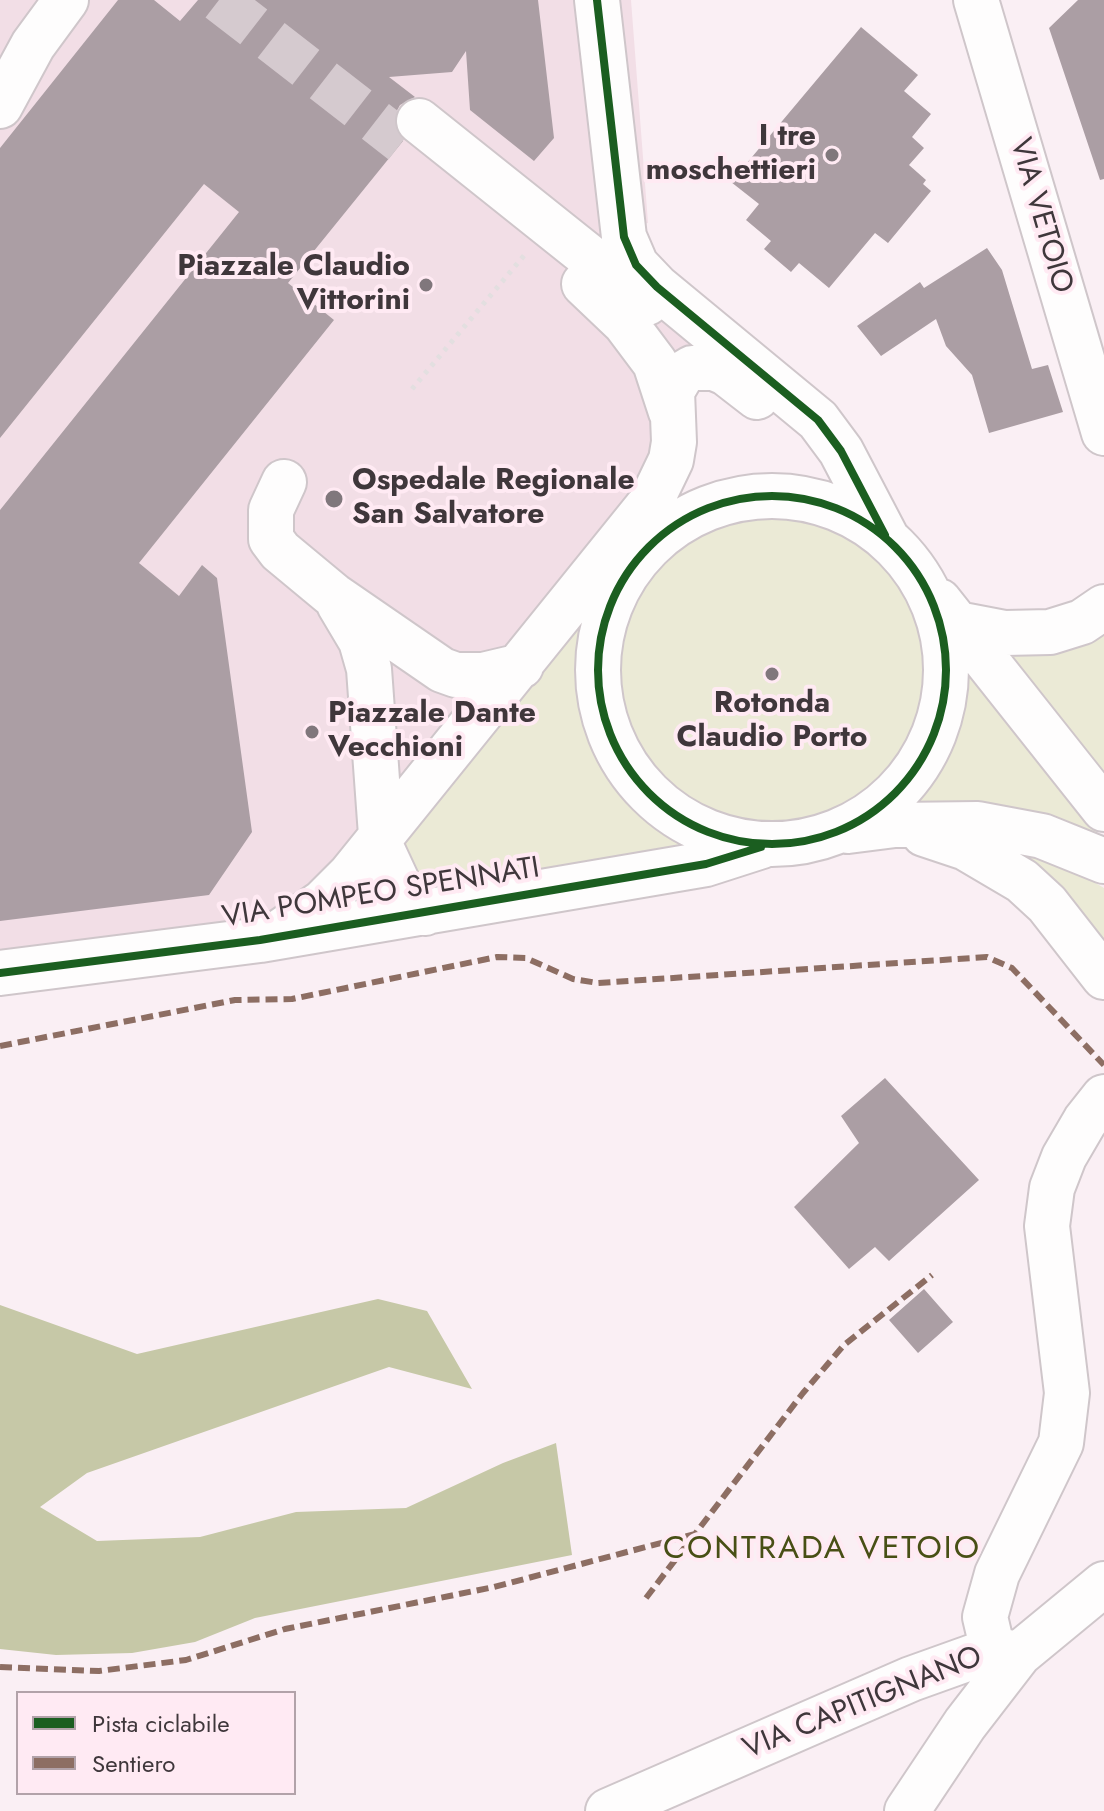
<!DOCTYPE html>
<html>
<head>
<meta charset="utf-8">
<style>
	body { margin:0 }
	#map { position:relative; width:1104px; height:1811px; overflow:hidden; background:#faeff4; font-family:Jost,sans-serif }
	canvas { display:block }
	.legend { position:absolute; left:16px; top:1691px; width:280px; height:104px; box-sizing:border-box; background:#ffeaf3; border:2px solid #b2a2a9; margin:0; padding:10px 14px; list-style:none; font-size:24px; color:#3f373b }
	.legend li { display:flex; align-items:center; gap:16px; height:40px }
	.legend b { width:40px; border:2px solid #b2a2a9 }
</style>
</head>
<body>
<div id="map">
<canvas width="1104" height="1811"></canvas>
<ul class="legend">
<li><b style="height:10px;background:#1b5e20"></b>Pista ciclabile</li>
<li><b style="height:10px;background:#8d6e63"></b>Sentiero</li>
</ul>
</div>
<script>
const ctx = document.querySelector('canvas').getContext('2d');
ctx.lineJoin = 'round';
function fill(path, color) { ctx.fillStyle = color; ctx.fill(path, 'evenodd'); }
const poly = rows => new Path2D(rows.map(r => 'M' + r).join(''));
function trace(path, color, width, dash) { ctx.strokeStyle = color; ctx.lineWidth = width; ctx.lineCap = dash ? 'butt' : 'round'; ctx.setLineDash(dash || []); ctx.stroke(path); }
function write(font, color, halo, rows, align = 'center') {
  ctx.font = font + ' Jost,sans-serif'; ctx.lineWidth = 8; ctx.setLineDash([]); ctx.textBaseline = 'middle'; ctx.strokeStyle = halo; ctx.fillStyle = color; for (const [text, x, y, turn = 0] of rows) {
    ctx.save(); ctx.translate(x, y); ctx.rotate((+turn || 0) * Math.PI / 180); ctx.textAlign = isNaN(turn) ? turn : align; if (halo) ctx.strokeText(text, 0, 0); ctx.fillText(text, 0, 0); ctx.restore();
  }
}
const built = poly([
	[0,0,631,0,648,223,605,230,722,356,683,405,686,422,340,905,0,987]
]);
const green = poly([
	'612 670a159 159 0 1 1 318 0a159 159 0 1 1-318 0Z',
	[591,597,580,676,584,712,597,748,612,777,637,807,668,831,709,851,434,900,399,849],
	[1104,627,1104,778,1009,653],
	[962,666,1104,841,896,818,930,778,947,752,957,725],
	[979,846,1024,851,1075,871,1104,888,1104,956]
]);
const water = poly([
	[378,1299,427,1311,472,1389,389,1367,87,1473,40,1507,97,1541,200,1537,296,1512,406,1508,503,1463,556,1443,572,1555,255,1618,195,1642,132,1653,56,1655,0,1649,0,1305,137,1354]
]);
const building = poly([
	[118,0,154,0,180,21,198,0,538,0,554,138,534,161,470,110,466,51,452,72,389,77,415,97,400,105,394,116,396,129,403,141,288,283,334,320,139,563,179,596,202,565,217,578,252,832,209,895,0,921,0,510,239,212,204,184,0,438,0,148],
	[1078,0,1104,0,1104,179,1100,180,1049,28],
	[861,27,918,75,904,91,931,114,912,137,924,148,909,165,926,180,923,184,931,191,888,243,875,233,829,288,799,263,791,272,764,249,771,241,746,220,759,204,731,182],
	[987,248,1002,270,1032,369,1048,365,1063,412,989,433,972,375,946,346,936,319,881,356,857,326,920,282,924,288],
	[885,1078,979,1180,889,1261,875,1247,849,1269,794,1207,859,1143,841,1116],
	[924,1289,953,1322,918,1353,889,1320]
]);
const minorTunnel = poly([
	[219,0,402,142]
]);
const path = poly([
	[412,389,527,252]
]);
const minor = poly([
	[597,0,624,237,636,265,657,287,818,420,841,451,886,537],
	[976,0,1104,433],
	[0,106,33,45,66,0],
	[419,121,647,303],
	[584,284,625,323,655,363,671,412],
	[284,482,271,510,271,539,280,551,333,595,442,670,456,675,483,675,521,666],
	'598 670a174 174 0 1 1 348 0a174 174 0 1 1-348 0Z',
	[635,535,671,460,674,442,672,391,682,374,692,368,714,368,726,373,757,397],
	[939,601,1104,809],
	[339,604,361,641,369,669,382,849,402,892,425,913],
	[958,624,1005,633,1050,632,1082,622,1104,607],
	[848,831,895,825,978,824,1042,836,1104,861],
	[924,834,966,848,1022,881,1047,904,1104,977],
	[280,932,323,902,350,875,647,507],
	[0,973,260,940,706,864,762,846],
	[993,1651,985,1617,997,1574,1061,1443,1067,1393,1047,1226,1052,1188,1064,1157,1085,1121,1104,1097],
	[608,1811,911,1679,978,1655,1003,1651,1019,1654],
	[907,1811,965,1724,1019,1654,1104,1584]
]);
const quiet = poly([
	[0,1046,235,1000,292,999,497,957,526,958,573,979,598,983,987,957,1012,968,1104,1065],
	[646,1598,803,1393,844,1345,932,1275],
	[0,1667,99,1671,186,1660,285,1629,494,1587,699,1533]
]);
const cycleway = poly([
	[597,0,624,237,636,265,657,287,818,420,841,451,885,535],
	'598 670a174 174 0 1 1 348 0a174 174 0 1 1-348 0Z',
	[0,973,260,940,706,864,761,847]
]);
const markers = [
	[832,155,8,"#80777c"],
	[426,285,8,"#80777c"],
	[334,499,10,"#80777c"],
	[772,674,8,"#80777c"],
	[312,732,8,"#80777c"]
];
const poiNames = [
	["I tre",816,138],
	["moschettieri",816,172],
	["Piazzale Claudio",410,268],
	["Vittorini",410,302],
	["Ospedale Regionale",352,482,"left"],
	["San Salvatore",352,516,"left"],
	["Rotonda",772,705,"center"],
	["Claudio Porto",772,739,"center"],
	["Piazzale Dante",328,715,"left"],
	["Vecchioni",328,749,"left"]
];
const streetNames = [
	["VIA VETOIO",1040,216,74],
	["VIA POMPEO SPENNATI",381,894,-9],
	["VIA CAPITIGNANO",863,1704,-22]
];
const neighbourhoodNames = [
	["CONTRADA VETOIO",822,1550]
];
fill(built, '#f2dee6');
fill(green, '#ebead6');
fill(water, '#c6c8a7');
fill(building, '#ab9ea4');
trace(minorTunnel, '#d5cacf', 44, [44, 22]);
trace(minor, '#cfc6ca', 48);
trace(path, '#e3dfe0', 5, [4, 6]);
trace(minor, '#fefdfd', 44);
trace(quiet, '#8d6e63', 6, [12, 6]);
trace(cycleway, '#1b5e20', 8);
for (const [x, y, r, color] of markers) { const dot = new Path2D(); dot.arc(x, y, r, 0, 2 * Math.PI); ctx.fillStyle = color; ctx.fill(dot); trace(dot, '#ffeaf3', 3); }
write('bold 30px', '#3f373b', '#ffeaf3', poiNames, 'right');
write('30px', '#3f373b', '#ffeaf3', streetNames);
ctx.letterSpacing = '2px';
write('32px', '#484f15', '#ffeaf3', neighbourhoodNames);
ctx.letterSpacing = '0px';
</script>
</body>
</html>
